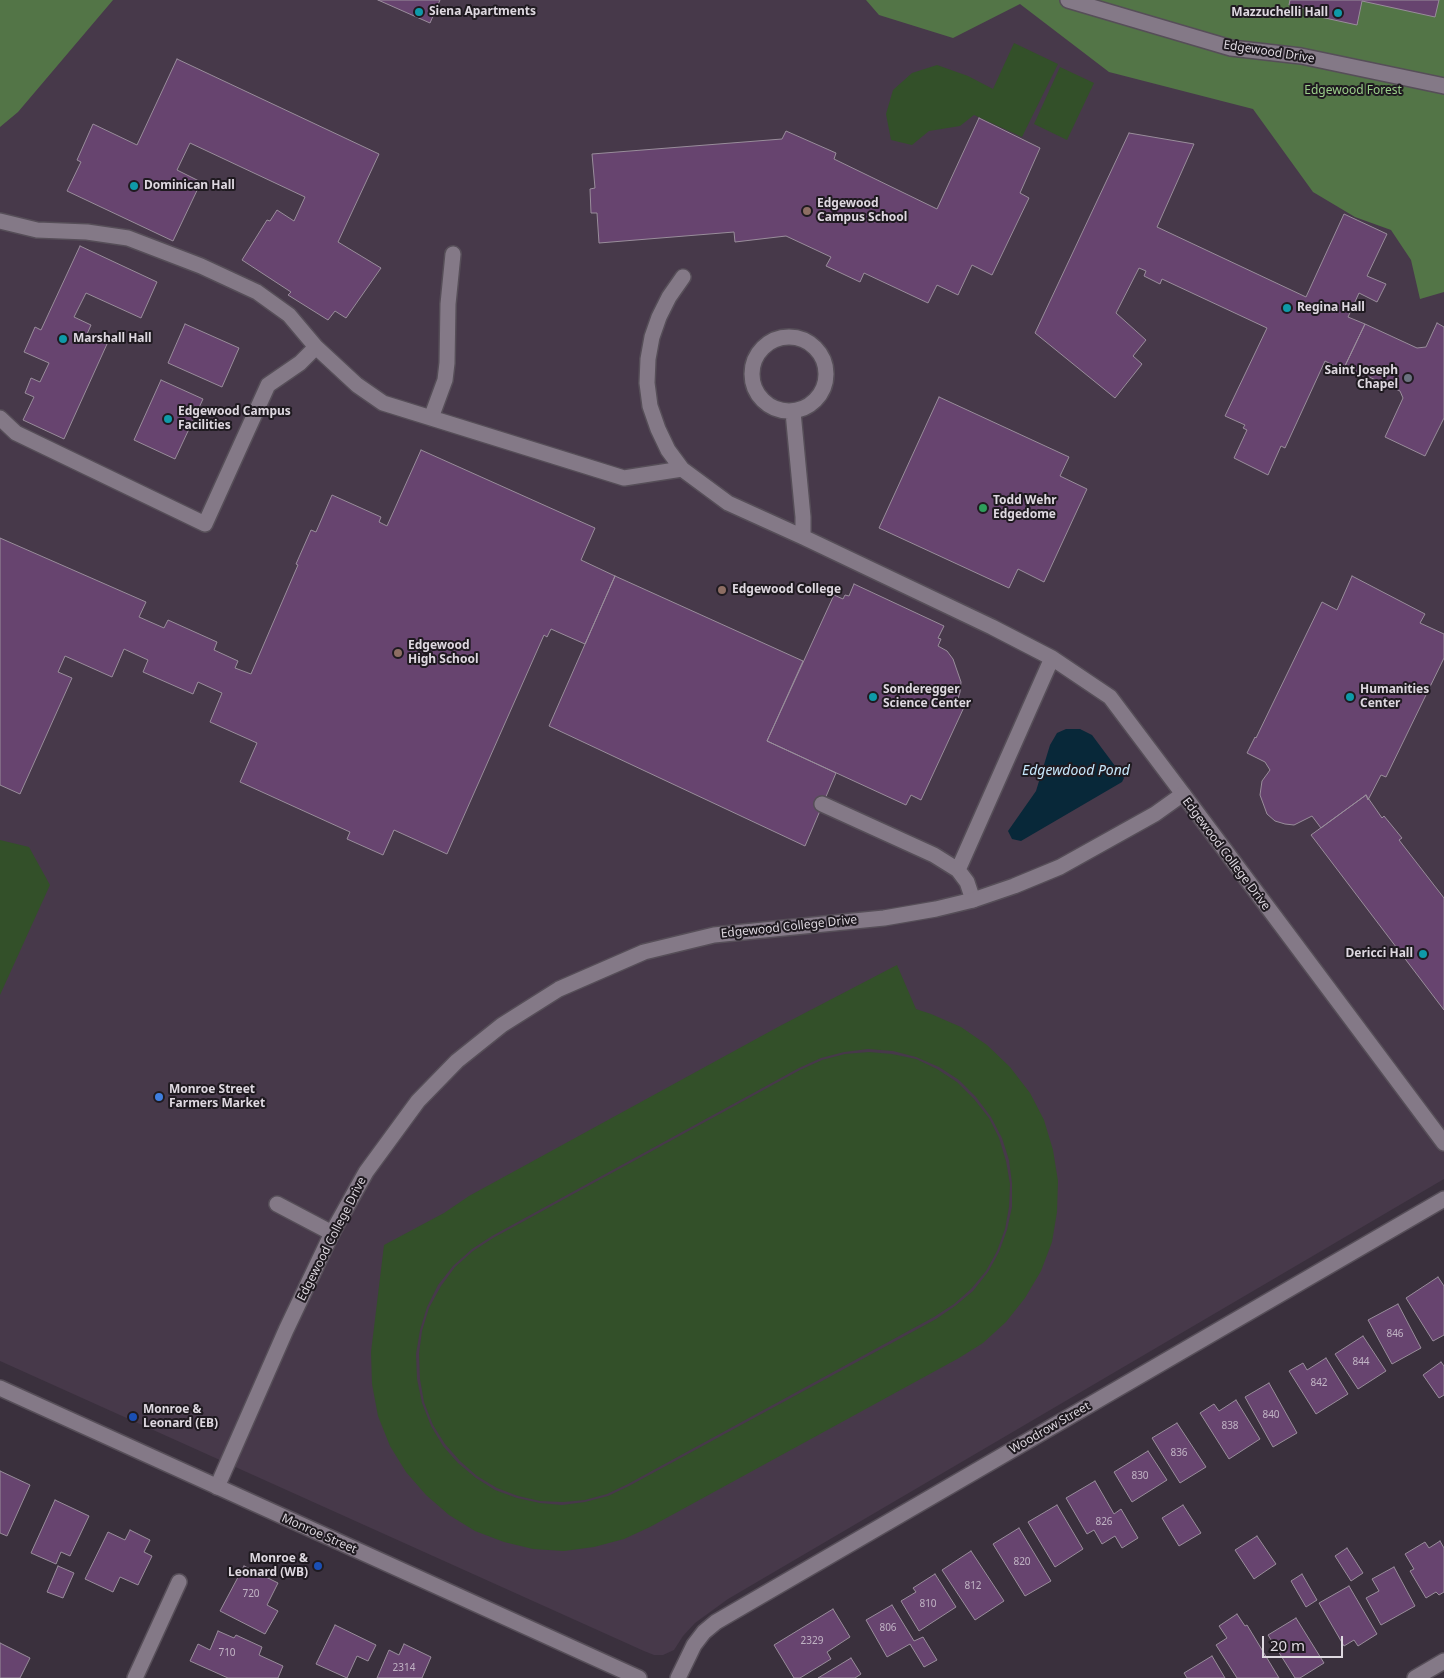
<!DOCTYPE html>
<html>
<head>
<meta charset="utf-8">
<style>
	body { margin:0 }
	#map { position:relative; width:1444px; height:1678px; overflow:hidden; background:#3a303d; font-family:"Noto Sans",sans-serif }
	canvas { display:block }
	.scale { position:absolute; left:1262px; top:1636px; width:81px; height:22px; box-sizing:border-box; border:2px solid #ded8e0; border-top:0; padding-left:6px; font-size:15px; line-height:18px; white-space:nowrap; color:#ded8e0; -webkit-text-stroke:4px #1f1a20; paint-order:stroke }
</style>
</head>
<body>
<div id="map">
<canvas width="1444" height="1678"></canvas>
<div class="scale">20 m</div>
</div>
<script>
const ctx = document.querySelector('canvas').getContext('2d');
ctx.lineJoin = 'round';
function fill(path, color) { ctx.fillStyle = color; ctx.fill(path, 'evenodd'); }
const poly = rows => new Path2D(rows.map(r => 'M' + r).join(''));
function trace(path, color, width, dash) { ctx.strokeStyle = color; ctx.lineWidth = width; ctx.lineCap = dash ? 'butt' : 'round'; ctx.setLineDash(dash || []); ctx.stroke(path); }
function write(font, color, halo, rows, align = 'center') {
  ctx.font = font + ' "Noto Sans",sans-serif'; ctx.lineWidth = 4; ctx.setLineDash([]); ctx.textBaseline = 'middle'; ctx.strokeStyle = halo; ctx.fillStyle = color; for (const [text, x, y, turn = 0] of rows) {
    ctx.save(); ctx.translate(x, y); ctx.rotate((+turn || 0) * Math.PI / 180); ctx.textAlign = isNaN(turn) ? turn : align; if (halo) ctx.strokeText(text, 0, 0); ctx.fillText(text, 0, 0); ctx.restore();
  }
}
const built = poly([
	[0,0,1444,0,1444,1179,728,1599,695,1623,683,1636,674,1650,663,1655,654,1655,644,1651,0,1361]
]);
const green = poly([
	[1014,43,1058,64,1022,137,974,115,960,126,929,131,912,145,891,140,886,114,893,90,912,73,937,65,968,76,993,89],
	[1060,67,1094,83,1067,140,1034,124],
	[0,840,29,847,50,885,0,995],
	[897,965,916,1009,931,1014,961,1027,987,1045,1010,1067,1030,1093,1044,1120,1053,1150,1058,1181,1057,1212,1052,1242,1041,1271,1025,1298,1006,1322,983,1343,959,1358,650,1527,624,1539,594,1547,564,1551,533,1549,504,1542,475,1531,449,1515,426,1495,406,1472,390,1446,378,1416,372,1384,371,1352,384,1245,444,1213,469,1196,778,1027],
	[868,1049,893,1051,916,1057,939,1067,959,1080,976,1097,991,1117,1002,1138,1009,1160,1012,1183,1012,1207,1007,1230,999,1252,988,1272,973,1291,955,1306,936,1319,629,1486,608,1496,585,1502,562,1505,540,1503,517,1498,495,1490,476,1478,458,1463,443,1446,431,1426,422,1403,417,1379,416,1354,420,1330,427,1307,438,1285,453,1266,472,1249,492,1236,799,1068,821,1058,844,1052],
	[869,1052,892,1054,916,1059,937,1069,957,1082,974,1099,989,1118,999,1138,1006,1161,1010,1184,1009,1207,1005,1229,997,1251,986,1271,971,1289,954,1304,934,1317,628,1484,607,1494,585,1500,563,1502,540,1501,518,1496,497,1488,477,1476,460,1461,445,1444,433,1425,424,1402,420,1379,419,1354,422,1331,429,1308,441,1286,455,1267,473,1251,493,1238,800,1070,822,1060,845,1054]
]);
const forest = poly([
	[0,0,113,0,18,112,0,127],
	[866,0,1444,0,1444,292,1420,299,1411,260,1391,230,1355,217,1313,192,1253,109,1109,72,1020,4,953,38,879,15]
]);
const water = poly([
	[1066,729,1080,729,1092,735,1124,778,1122,782,1021,841,1012,839,1008,831,1036,791,1050,745,1057,733]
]);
const building = poly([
	[378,0,440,0,430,23,378,0],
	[1290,0,1439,0,1435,17,1362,1,1357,25,1316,16,1317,11,1289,5,1290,0],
	[177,59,379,154,338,242,381,268,346,318,335,311,328,320,288,295,291,292,242,260,267,220,270,221,277,210,294,221,305,197,190,143,177,170,201,182,173,241,67,191,81,162,77,160,93,124,137,145,177,59],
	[979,118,1040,148,1020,193,1029,198,992,275,972,265,958,295,937,285,928,303,864,273,860,282,826,266,831,257,786,236,735,242,734,232,599,243,597,213,591,213,590,189,595,188,592,154,782,139,786,131,836,153,834,159,937,209,979,118],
	[1129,133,1194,144,1157,227,1306,297,1344,214,1387,234,1367,276,1386,284,1377,302,1359,293,1348,317,1365,324,1343,370,1325,361,1285,448,1281,446,1268,475,1234,458,1247,430,1243,428,1245,425,1225,416,1267,328,1162,279,1160,284,1144,276,1146,271,1139,268,1116,313,1146,340,1133,356,1142,364,1115,398,1035,333,1129,133],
	[80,246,157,282,141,318,86,293,74,317,91,325,87,334,107,344,64,439,23,420,34,397,25,393,31,378,40,382,49,363,24,352,35,327,41,330,80,246],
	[1437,323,1444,327,1444,418,1425,456,1385,437,1403,398,1400,391,1345,366,1365,324,1417,348,1426,347,1437,323],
	[185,324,239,348,222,387,168,363,185,324],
	[161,380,203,399,175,459,134,440,161,380],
	[939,397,1069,457,1060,476,1087,489,1044,582,1018,569,1009,588,879,528,939,397],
	[421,450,595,528,581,560,615,576,585,644,551,629,547,637,544,635,447,854,394,830,383,855,347,839,350,832,240,782,257,743,210,722,222,693,198,682,193,694,143,672,148,660,124,649,112,677,65,656,58,672,72,678,20,794,0,785,0,538,146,602,139,617,164,628,168,620,217,642,214,650,238,661,235,668,251,674,298,565,296,564,311,530,316,532,332,495,381,517,379,522,387,526,421,450],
	[615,576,803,661,767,741,836,773,805,846,549,726,615,576],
	[1352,576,1425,614,1420,623,1444,634,1444,658,1386,777,1381,775,1368,800,1366,795,1321,828,1312,816,1294,825,1285,824,1275,821,1267,814,1260,795,1262,781,1270,770,1265,762,1247,753,1255,737,1256,738,1322,602,1337,610,1352,576],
	[854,584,944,626,938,638,941,639,938,646,947,651,953,659,961,682,960,692,957,702,965,705,921,800,911,795,906,805,767,741,834,595,843,599,845,595,849,596,854,584],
	[1366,795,1382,818,1384,816,1402,838,1399,840,1444,898,1444,1010,1311,835,1366,795],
	[1438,1277,1444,1286,1444,1335,1433,1341,1406,1298,1438,1277],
	[1398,1304,1421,1348,1392,1364,1368,1320,1398,1304],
	[1363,1336,1386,1371,1358,1389,1335,1354,1363,1336],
	[1326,1358,1348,1394,1316,1414,1289,1371,1303,1363,1307,1370,1326,1358],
	[1441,1362,1444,1366,1444,1395,1439,1398,1423,1375,1441,1362],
	[1269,1383,1297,1433,1273,1447,1245,1397,1269,1383],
	[1236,1400,1260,1439,1229,1459,1200,1413,1214,1404,1219,1411,1236,1400],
	[1177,1423,1206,1467,1180,1483,1152,1438,1177,1423],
	[1148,1451,1167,1480,1132,1502,1114,1472,1148,1451],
	[0,1471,30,1485,7,1536,0,1533,0,1471],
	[1095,1481,1114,1514,1121,1509,1138,1538,1122,1548,1115,1536,1102,1544,1094,1530,1087,1534,1066,1498,1095,1481],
	[55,1500,89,1516,70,1556,61,1552,56,1564,31,1553,55,1500],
	[1057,1505,1083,1549,1055,1567,1028,1522,1057,1505],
	[1183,1505,1201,1533,1179,1546,1162,1518,1183,1505],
	[1019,1528,1051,1581,1025,1596,993,1544,1019,1528],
	[130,1530,150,1540,144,1552,152,1556,138,1585,120,1577,113,1592,85,1579,108,1532,125,1540,130,1530],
	[1257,1536,1276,1564,1254,1579,1235,1550,1257,1536],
	[1440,1541,1444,1548,1444,1592,1439,1595,1436,1592,1426,1598,1410,1571,1414,1569,1405,1554,1425,1542,1429,1548,1440,1541],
	[1347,1548,1363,1573,1351,1581,1335,1556,1347,1548],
	[971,1551,1004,1601,975,1620,942,1570,971,1551],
	[58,1566,74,1573,63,1598,47,1592,58,1566],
	[244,1566,278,1583,267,1605,278,1611,265,1634,220,1611,244,1566],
	[1394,1567,1415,1606,1381,1625,1366,1598,1379,1591,1372,1579,1394,1567],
	[935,1574,956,1607,919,1631,901,1601,916,1592,913,1588,935,1574],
	[1302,1574,1317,1600,1306,1607,1291,1581,1302,1574],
	[1349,1586,1377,1634,1358,1646,1354,1640,1344,1646,1319,1603,1349,1586],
	[892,1605,914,1641,923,1637,937,1660,924,1667,910,1644,887,1657,866,1620,892,1605],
	[833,1609,850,1637,827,1652,831,1659,800,1678,794,1678,774,1645,833,1609],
	[1237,1614,1245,1626,1247,1625,1279,1678,1237,1678,1216,1645,1227,1638,1219,1626,1237,1614],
	[1296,1618,1324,1663,1300,1678,1295,1678,1268,1635,1296,1618],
	[335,1625,376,1645,368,1661,357,1656,347,1678,316,1664,335,1625],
	[218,1631,234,1638,236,1635,262,1647,259,1655,283,1666,278,1678,228,1678,190,1661,198,1644,210,1650,218,1631],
	[0,1643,30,1658,20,1678,0,1678,0,1643],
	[404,1644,431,1657,422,1678,377,1678,389,1650,399,1655,404,1644],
	[1212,1656,1225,1678,1187,1678,1184,1673,1212,1656],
	[851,1658,861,1674,855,1678,818,1678,851,1658]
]);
const lane = poly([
	[1068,0,1231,48,1301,56,1444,86],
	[0,221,37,230,87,232,128,238,201,266,257,292,289,315,316,347],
	[683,277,669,297,659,317,652,337,648,359,647,383,650,406,658,429,668,450,682,469,728,503,803,537,992,627,1052,658,1110,697,1183,794],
	'752 374a37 37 0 1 1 74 0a37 37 0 1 1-74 0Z',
	[793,412,803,517,803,537],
	[0,418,16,433,205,524,268,385,300,363,316,347,357,385,383,403,624,478,682,469],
	[431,418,445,380,447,363,448,304,453,254],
	[822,804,934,855,958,870,967,882,973,900],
	[958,870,1052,658],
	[277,1204,332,1233]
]);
const street = poly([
	[217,1487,286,1330,332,1233,366,1172,418,1101,457,1061,502,1025,559,989,644,952,714,935,884,918,936,909,973,900,1014,886,1060,867,1155,814,1183,794,1444,1143],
	[135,1678,179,1582],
	[678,1678,694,1645,704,1632,716,1622,1444,1199],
	[1415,1678,1444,1661]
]);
const secondary = poly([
	[0,1388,639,1678]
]);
const markers = [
	[419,12,5,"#0f9aa8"],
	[1338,13,5,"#0f9aa8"],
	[134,186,5,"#0f9aa8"],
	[807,211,5,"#8d6e63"],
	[1287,308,5,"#0f9aa8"],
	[63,339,5,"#0f9aa8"],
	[1408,378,5,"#6b7280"],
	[168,419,5,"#0f9aa8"],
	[983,508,5,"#2e9e5b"],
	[722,590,5,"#8d6e63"],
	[398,653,5,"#8d6e63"],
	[873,697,5,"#0f9aa8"],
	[1350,697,5,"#0f9aa8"],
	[1423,954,5,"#0f9aa8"],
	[159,1097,5,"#3f7fe0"],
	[133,1417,5,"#1a4fb4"],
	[318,1566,5,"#1a4fb4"]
];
const numberNames = [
	["846",1395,1334],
	["844",1361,1362],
	["842",1319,1383],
	["840",1271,1415],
	["838",1230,1426],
	["836",1179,1453],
	["830",1140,1476],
	["826",1104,1522],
	["820",1022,1562],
	["812",973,1586],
	["720",251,1594],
	["810",928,1604],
	["806",888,1628],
	["2329",812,1641],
	["710",227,1653],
	["2314",404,1668]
];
const poiNames = [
	["Siena Apartments",429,12],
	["Mazzuchelli Hall",1328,13,"right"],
	["Dominican Hall",144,186],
	["Edgewood",817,204],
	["Campus School",817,218],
	["Regina Hall",1297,308],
	["Marshall Hall",73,339],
	["Saint Joseph",1398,371,"right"],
	["Chapel",1398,385,"right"],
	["Edgewood Campus",178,412],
	["Facilities",178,426],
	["Todd Wehr",993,501],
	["Edgedome",993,515],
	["Edgewood College",732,590],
	["Edgewood",408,646],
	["High School",408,660],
	["Sonderegger",883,690],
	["Science Center",883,704],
	["Humanities",1360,690],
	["Center",1360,704],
	["Dericci Hall",1413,954,"right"],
	["Monroe Street",169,1090],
	["Farmers Market",169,1104],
	["Monroe &",143,1410],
	["Leonard (EB)",143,1424],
	["Monroe &",308,1559,"right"],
	["Leonard (WB)",308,1573,"right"]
];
const streetNames = [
	["Edgewood Drive",1269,52,9],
	["Edgewood College Drive",1226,854,53],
	["Edgewood College Drive",789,927,-6],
	["Edgewood College Drive",332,1239,-63],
	["Woodrow Street",1050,1428,-30],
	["Monroe Street",319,1534,24]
];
const parkNames = [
	["Edgewood Forest",1353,91]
];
const waterNames = [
	["Edgewdood Pond",1076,771]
];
fill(built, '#47394a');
fill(green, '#335029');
fill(forest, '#537547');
fill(water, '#082839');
fill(building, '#67446f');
trace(building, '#998d9b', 1);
trace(lane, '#564e58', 18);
trace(street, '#564e58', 18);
trace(secondary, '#564e58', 18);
trace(lane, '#847987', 15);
trace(street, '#847987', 15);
trace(secondary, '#847987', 15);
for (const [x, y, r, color] of markers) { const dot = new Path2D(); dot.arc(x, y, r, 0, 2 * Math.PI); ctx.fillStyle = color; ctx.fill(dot); trace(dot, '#1f1a20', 2); }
write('10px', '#c0b3c4', null, numberNames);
write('bold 12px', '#ded8e0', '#1f1a20', poiNames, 'left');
write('12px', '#ded8e0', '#1f1a20', streetNames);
write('12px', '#9bcf8a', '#1f1a20', parkNames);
write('italic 14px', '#c6e7fb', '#1f1a20', waterNames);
</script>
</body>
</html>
